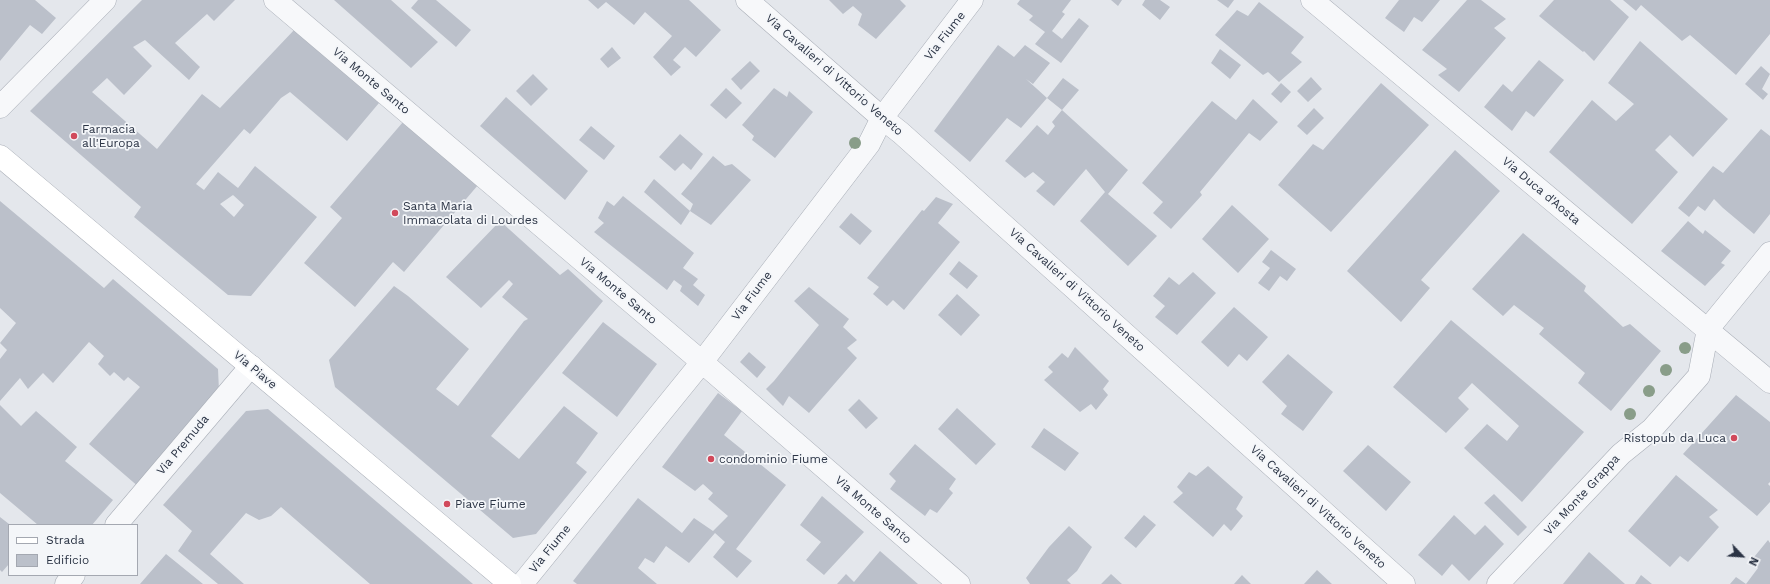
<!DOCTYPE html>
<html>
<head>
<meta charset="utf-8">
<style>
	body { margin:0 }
	#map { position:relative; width:1770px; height:584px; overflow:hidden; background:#e4e7ec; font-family:"Work Sans",sans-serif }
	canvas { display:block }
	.legend { position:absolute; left:8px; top:524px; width:130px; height:52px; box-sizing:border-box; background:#f4f6f9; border:1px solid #a4a8b1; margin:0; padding:5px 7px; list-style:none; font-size:12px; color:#2b3445 }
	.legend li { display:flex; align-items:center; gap:8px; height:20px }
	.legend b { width:20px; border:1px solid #a4a8b1 }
	.north { position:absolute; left:1722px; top:536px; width:40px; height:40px; -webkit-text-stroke:3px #f4f6f9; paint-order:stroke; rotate:115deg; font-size:11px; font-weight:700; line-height:16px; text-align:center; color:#2b3445 }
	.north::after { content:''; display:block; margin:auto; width:14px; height:18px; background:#2b3445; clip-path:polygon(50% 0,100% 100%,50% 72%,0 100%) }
</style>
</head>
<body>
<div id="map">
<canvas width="1770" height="584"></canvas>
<ul class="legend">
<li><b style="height:5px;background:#fff"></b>Strada</li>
<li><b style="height:11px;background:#bbc0ca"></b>Edificio</li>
</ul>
<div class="north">N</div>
</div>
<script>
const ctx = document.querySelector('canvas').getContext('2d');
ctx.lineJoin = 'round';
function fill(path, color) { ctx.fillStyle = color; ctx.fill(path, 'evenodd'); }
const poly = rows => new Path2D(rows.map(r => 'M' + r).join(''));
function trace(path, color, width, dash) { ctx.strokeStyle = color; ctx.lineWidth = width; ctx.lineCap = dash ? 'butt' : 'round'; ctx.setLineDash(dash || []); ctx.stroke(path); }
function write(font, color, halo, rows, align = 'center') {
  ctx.font = font + ' "Work Sans",sans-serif'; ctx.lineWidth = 3.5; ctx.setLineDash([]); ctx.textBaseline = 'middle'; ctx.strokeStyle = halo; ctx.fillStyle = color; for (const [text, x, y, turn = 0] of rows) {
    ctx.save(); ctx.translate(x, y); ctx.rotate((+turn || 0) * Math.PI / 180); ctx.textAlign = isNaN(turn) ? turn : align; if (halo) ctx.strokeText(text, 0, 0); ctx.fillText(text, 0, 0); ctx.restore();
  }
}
const building = poly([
	[0,0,35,0,56,18,42,34,30,25,0,61],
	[142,0,235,0,214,21,207,14,175,43,200,67,189,80,145,40,133,47,152,66,124,95,107,78,92,92,157,149,202,94,220,108,295,29,379,103,347,141,290,92,281,98,250,134,244,129,196,184,204,190,218,172,238,188,255,166,317,217,251,296,228,295,134,217,141,207,30,111],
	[233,195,244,205,234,217,220,204],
	[334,0,391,0,438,42,411,68],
	[418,0,436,0,471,30,456,47,411,8],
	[588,0,689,0,721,30,696,57,685,47,673,60,681,67,671,76,653,57,672,36,645,12,634,25,606,2,598,9],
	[829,0,900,0,906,6,876,39,858,25,862,14,853,6,843,14],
	[1020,0,1071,0,1062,12,1065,14,1052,31,1062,39,1079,18,1089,26,1061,63,1035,44,1045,32,1029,20,1033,16,1017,4],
	[1111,0,1122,0,1118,6],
	[1145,0,1160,0,1170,7,1160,20,1142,5],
	[1217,0,1234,0,1228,8],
	[1399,0,1440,0,1422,22,1414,17,1404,32,1385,18],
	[1467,0,1481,0,1506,19,1494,28,1506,38,1459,92,1438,75,1447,69,1422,50],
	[1554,0,1610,0,1629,17,1594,61,1584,51,1583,52,1539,16],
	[1623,0,1770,0,1770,34,1736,75,1690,35,1682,41,1641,5,1636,11],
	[1259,2,1304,37,1291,53,1302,62,1279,82,1268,72,1263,75,1215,35,1237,10,1248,16],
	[1640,41,1728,119,1693,157,1670,135,1655,150,1678,172,1632,224,1549,152,1592,100,1616,121,1634,104,1608,83],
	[998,45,1014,57,1025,45,1050,63,1033,84,1026,79,1047,98,1021,128,1007,118,970,162,934,131],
	[612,47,621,58,608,68,600,59],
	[1220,49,1241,65,1230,79,1211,63],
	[1539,60,1564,80,1534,117,1526,111,1512,131,1484,107,1503,84,1512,92],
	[750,61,760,71,741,90,731,79],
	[1761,66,1770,74,1762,89,1768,94,1763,100,1745,84],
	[533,74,548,89,531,106,516,91],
	[1311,77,1322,89,1308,102,1297,91],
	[1063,78,1079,90,1062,110,1047,98],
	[1281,83,1291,92,1281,103,1271,94],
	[1381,83,1429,125,1331,232,1278,185,1313,144,1323,150],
	[726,88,742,103,726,119,710,105],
	[774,88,787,97,789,91,813,112,775,158,752,140,754,136,742,125],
	[506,97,588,171,565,200,480,126],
	[1253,99,1278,122,1260,141,1249,133,1200,192,1202,195,1171,229,1153,213,1163,202,1142,183,1212,101,1236,120],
	[1314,108,1324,118,1307,135,1297,126],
	[1062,110,1128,170,1108,194,1157,236,1128,266,1080,221,1105,192,1086,169,1054,206,1036,191,1045,182,1033,172,1025,178,1005,161,1037,125,1048,135,1055,126,1052,122],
	[403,122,478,185,404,272,393,262,355,307,304,263,342,218,330,207],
	[591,126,615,146,604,160,579,140],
	[1761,129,1770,136,1770,214,1754,234,1723,208,1714,199,1705,211,1698,206,1689,217,1678,208,1713,166,1723,173],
	[680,134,703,154,691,170,683,163,675,171,659,157],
	[1455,150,1500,191,1421,280,1430,288,1401,322,1347,271],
	[713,156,725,166,732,164,751,180,711,225,690,211,681,225,644,192,654,179,690,211,693,204,681,194],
	[623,196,694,253,683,268,698,279,693,285,705,295,698,306,680,291,682,286,674,280,667,290,594,232,604,223,598,218,607,201,614,206],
	[936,197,953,204,938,223,960,242,904,310,893,300,887,306,873,294,879,287,867,278,922,210,924,211],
	[0,201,104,288,113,279,218,369,219,391,140,488,89,444,140,387,128,377,124,381,114,372,110,376,98,364,104,356,89,342,53,383,43,373,28,389,20,378,0,401,0,359,7,350,0,343,16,323,0,308],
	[1232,205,1269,239,1238,273,1202,239],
	[851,213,872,231,860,245,839,227],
	[500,221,560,275,568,269,603,301,491,436,519,459,564,406,598,433,576,463,587,472,536,534,513,538,335,387,329,360,394,286,408,296,469,349,436,389,458,406,524,321,528,319,502,297,513,284,509,280,481,308,446,277],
	[1688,221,1703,234,1705,230,1731,251,1721,263,1725,265,1705,286,1661,251],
	[1523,233,1586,286,1584,291,1623,327,1630,324,1661,351,1611,411,1578,383,1585,373,1539,334,1544,328,1514,305,1503,316,1472,289],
	[1271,250,1296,269,1287,281,1280,276,1269,291,1258,283,1270,268,1262,262],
	[959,261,978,276,967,289,949,274],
	[1193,272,1216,293,1177,335,1155,317,1165,306,1153,296,1169,277,1179,285],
	[809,287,849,319,843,327,857,340,847,348,857,358,809,413,789,396,783,406,766,389,774,381,819,325,794,301],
	[957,294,980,315,961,336,938,315],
	[1234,307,1268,337,1247,361,1239,354,1228,367,1201,342],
	[1451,320,1584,432,1522,502,1464,448,1487,424,1507,441,1519,426,1472,383,1458,398,1469,409,1446,433,1393,387],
	[603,322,657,364,617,417,562,373],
	[1075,347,1109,381,1103,389,1108,395,1096,410,1091,404,1080,412,1044,380,1053,372,1048,367,1062,353,1068,358],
	[749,352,766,367,757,378,740,362],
	[1288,354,1333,392,1303,431,1281,414,1287,406,1262,382],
	[718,393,742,411,724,435,786,485,736,549,752,561,737,578,713,557,725,542,715,533,689,563,666,546,654,563,645,558,638,568,657,584,577,584,573,581,638,498,682,533,694,518,713,531,728,516,708,499,713,493,703,484,695,491,662,467],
	[1736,395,1770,422,1770,482,1768,484,1770,486,1770,502,1757,516,1683,454],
	[859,399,878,418,866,429,848,410],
	[0,405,21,426,36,411,77,447,65,461,113,500,92,525,38,525,0,493],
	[957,408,996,444,976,465,938,429],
	[268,409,473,584,370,584,281,507,271,516,259,520,246,513,210,554,244,584,218,584,178,551,192,531,163,505,246,411],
	[1044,428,1079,453,1065,471,1031,447],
	[915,444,956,479,949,489,953,493,937,513,930,509,925,516,890,489,896,481,889,474],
	[1368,445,1411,482,1386,511,1343,471],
	[1208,466,1243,497,1236,509,1243,516,1231,531,1224,524,1213,537,1173,502,1183,493,1177,487,1189,472,1196,476],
	[1676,475,1718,510,1709,517,1719,527,1688,562,1680,556,1670,567,1628,531],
	[1494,494,1527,527,1518,536,1484,503],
	[822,496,864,532,824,575,806,560,821,542,800,525],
	[1144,515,1156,525,1136,548,1124,538],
	[1454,515,1475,535,1485,525,1504,544,1469,581,1452,564,1442,576,1418,555],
	[0,517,9,524,9,564,2,572,0,570],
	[1069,526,1092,547,1077,571,1067,580,1071,584,1030,584,1026,578,1049,547],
	[1768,540,1770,543,1770,584,1730,584,1736,577,1746,584,1758,568,1750,562],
	[880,551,918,584,837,584,846,574,854,582],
	[1589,552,1625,584,1563,584],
	[166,554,203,584,140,584],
	[1317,570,1332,584,1304,584],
	[1111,574,1122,584,1101,584],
	[1242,575,1251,584,1234,584],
	[1641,575,1652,584,1635,584]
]);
const street = poly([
	[275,0,702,362,959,584],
	[747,0,882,118,901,133,1404,584],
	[1312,0,1770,382],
	[0,107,105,0],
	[116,525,251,366],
	[66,584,74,575],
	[522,584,702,362,869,144,882,118,972,0],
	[1498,584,1621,454,1652,429,1699,376,1708,329,1770,253]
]);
const secondary = poly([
	[0,156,510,584]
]);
const trees = [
	[855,143],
	[1685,348],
	[1666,370],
	[1649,391],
	[1630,414]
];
const markers = [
	[74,136,4,"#d1495b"],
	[395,213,4,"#d1495b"],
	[1734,438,4,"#d1495b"],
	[711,459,4,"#d1495b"],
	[447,504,4,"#d1495b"]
];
const streetNames = [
	["Via Fiume",945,36,-52],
	["Via Cavalieri di Vittorio Veneto",834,75,41],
	["Via Monte Santo",371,81,40],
	["Via Duca d'Aosta",1541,191,40],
	["Via Cavalieri di Vittorio Veneto",1077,290,42],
	["Via Monte Santo",618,291,40],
	["Via Fiume",752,296,-53],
	["Via Piave",255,370,40],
	["Via Premuda",183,445,-50],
	["Via Monte Grappa",1582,495,-47],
	["Via Cavalieri di Vittorio Veneto",1318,507,42],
	["Via Monte Santo",873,510,41],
	["Via Fiume",550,549,-51]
];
const poiNames = [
	["Farmacia",82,129],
	["all'Europa",82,143],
	["Santa Maria",403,206],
	["Immacolata di Lourdes",403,220],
	["Ristopub da Luca",1726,438,"right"],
	["condominio Fiume",719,459],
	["Piave Fiume",455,504]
];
fill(building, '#bbc0ca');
trace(street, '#a9aeb7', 23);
trace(secondary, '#a9aeb7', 23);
trace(street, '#f7f8fa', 22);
trace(secondary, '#fff', 22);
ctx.fillStyle = '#899d89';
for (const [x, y] of trees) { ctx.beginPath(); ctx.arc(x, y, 6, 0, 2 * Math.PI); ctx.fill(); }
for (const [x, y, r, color] of markers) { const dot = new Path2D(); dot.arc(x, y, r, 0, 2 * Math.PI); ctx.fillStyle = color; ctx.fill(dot); trace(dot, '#f4f6f9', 1.5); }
write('12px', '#2b3445', '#f4f6f9', streetNames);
write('12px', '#2b3445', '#f4f6f9', poiNames, 'left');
</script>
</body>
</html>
